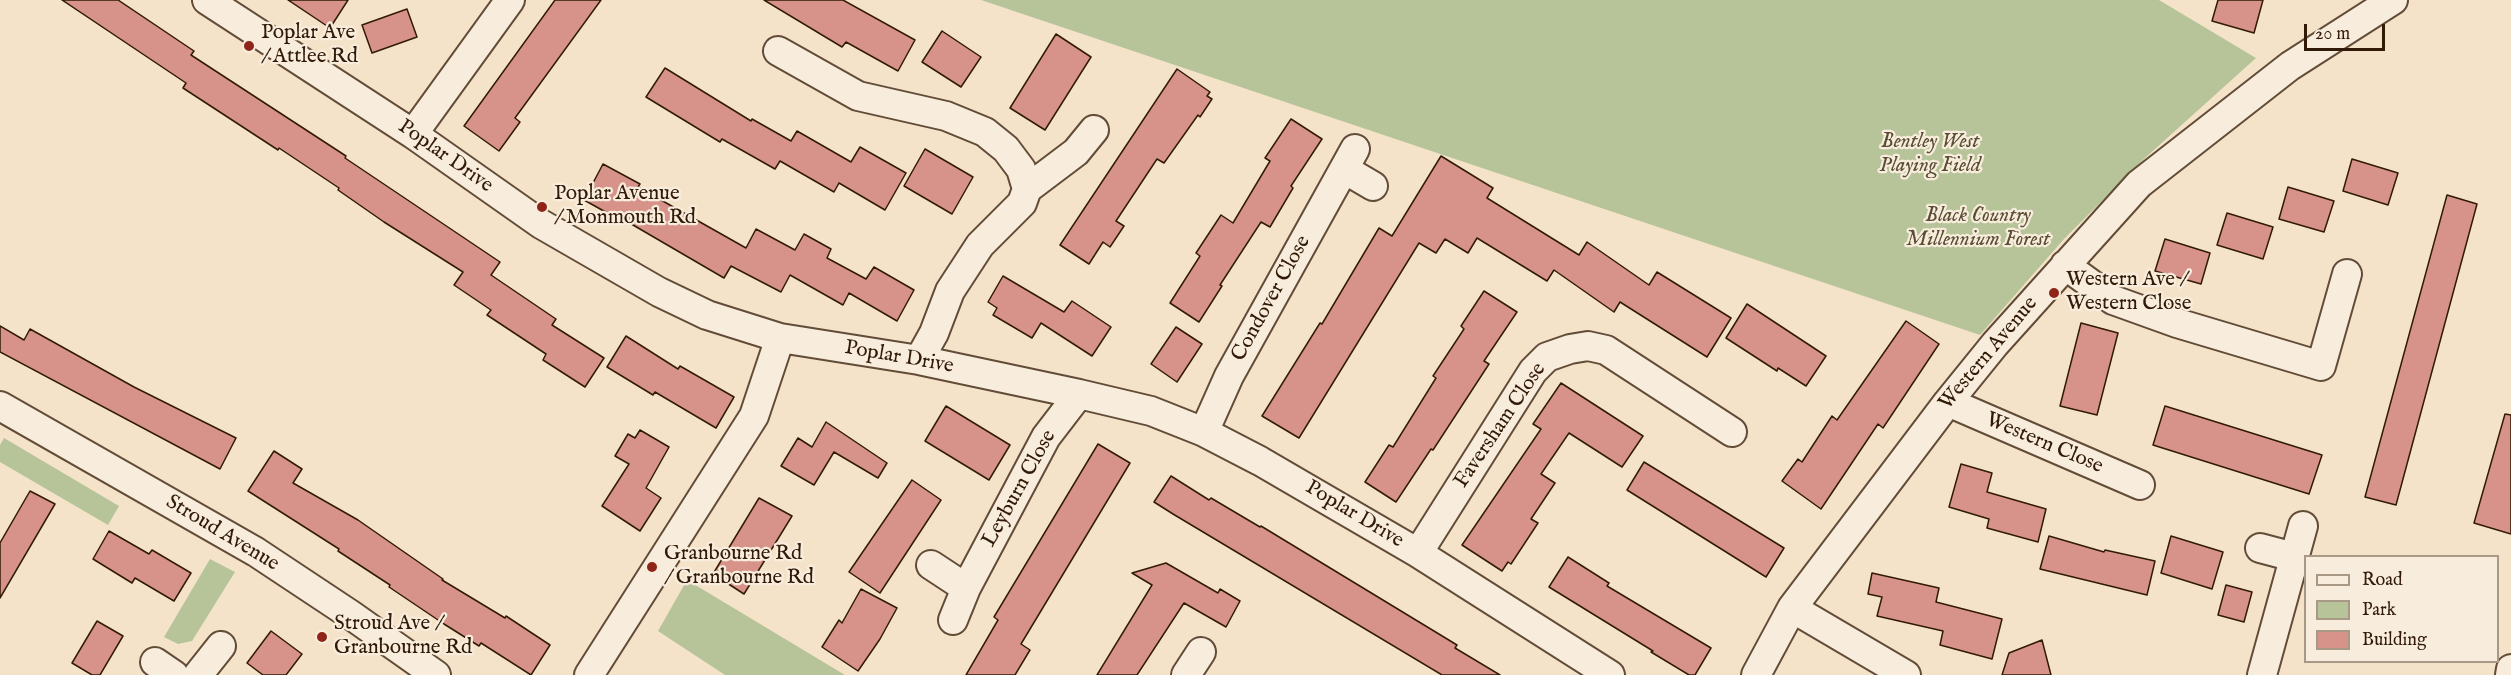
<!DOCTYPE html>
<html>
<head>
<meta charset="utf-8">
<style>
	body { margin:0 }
	#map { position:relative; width:2511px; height:675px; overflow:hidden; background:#f5e3c9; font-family:"IM FELL English",serif }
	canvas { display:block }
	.legend { position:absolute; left:2304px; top:555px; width:195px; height:108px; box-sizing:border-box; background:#f8eddc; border:2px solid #a89987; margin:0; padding:8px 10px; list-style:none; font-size:18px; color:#311a07 }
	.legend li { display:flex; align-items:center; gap:12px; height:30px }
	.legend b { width:30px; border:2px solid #a89987 }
	.scale { position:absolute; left:2304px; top:24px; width:81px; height:27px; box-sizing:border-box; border:3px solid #311a07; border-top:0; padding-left:8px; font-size:18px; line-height:21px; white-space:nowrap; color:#311a07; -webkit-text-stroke:4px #f8eddc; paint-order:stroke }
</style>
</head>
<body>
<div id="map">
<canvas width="2511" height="675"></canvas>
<ul class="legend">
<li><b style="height:8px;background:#f8eddc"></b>Road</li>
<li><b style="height:16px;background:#b7c49a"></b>Park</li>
<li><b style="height:16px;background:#d79389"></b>Building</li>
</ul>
<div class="scale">20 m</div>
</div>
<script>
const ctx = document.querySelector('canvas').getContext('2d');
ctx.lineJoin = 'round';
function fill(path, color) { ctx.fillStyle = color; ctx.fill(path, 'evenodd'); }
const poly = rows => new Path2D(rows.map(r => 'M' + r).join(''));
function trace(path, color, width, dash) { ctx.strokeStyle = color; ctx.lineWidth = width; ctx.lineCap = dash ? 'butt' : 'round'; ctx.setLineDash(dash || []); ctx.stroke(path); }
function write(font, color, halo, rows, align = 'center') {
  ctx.font = font + ' "IM FELL English",serif'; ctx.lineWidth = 4.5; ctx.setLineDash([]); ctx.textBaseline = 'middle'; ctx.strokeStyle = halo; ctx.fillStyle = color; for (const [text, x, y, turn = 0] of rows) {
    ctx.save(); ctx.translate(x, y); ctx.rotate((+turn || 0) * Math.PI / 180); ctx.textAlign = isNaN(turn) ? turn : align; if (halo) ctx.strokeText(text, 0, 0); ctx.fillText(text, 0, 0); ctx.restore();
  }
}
const green = poly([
	[981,0,2159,0,2256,58,2145,158,2064,239,1980,335],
	[4,438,119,506,108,525,0,462,0,445],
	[210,559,235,572,192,641,178,644,164,637],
	[687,580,845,675,725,675,658,631]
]);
const building = poly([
	[62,0,118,0,194,51,191,55,346,156,345,158,500,262,491,275,556,319,552,325,604,358,585,387,543,360,546,354,487,315,491,310,454,285,463,272,384,222,338,190,339,188,279,148,278,150,183,88,186,83,62,0],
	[288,0,348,0,330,28,288,0],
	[555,0,601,0,515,118,520,122,499,151,464,126,555,0],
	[764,0,843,0,915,40,898,71,846,42,842,47,764,0],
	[2218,0,2263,0,2254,33,2212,21,2218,0],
	[407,9,417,37,372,53,362,25,407,9],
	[942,31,981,57,961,87,922,62,942,31],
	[1056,34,1091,57,1045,130,1010,108,1056,34],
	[665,68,751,121,752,119,791,141,797,131,851,162,860,147,906,173,885,210,839,183,834,192,780,161,775,169,722,139,720,142,646,97,665,68],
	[1177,69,1210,92,1207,96,1212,99,1200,117,1198,115,1164,163,1157,159,1116,221,1124,226,1110,247,1103,242,1089,264,1060,245,1177,69],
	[1291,119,1322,139,1291,186,1293,188,1270,227,1261,222,1220,285,1222,286,1199,322,1170,303,1200,256,1196,253,1221,215,1233,223,1270,161,1265,158,1291,119],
	[925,149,973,177,952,214,904,186,925,149],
	[1441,156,1493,188,1487,198,1579,255,1587,242,1649,285,1657,272,1731,318,1707,357,1620,302,1614,312,1554,270,1547,281,1477,238,1468,253,1445,239,1436,253,1419,243,1299,438,1262,416,1320,323,1322,324,1379,228,1392,236,1441,156],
	[2352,159,2398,173,2388,205,2343,191,2352,159],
	[603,164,640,184,638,187,746,248,756,229,795,250,804,234,831,249,827,258,866,279,874,267,914,290,897,321,849,293,843,305,790,275,781,292,731,266,724,278,621,218,620,220,584,200,603,164],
	[2288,187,2334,201,2324,232,2279,219,2288,187],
	[2447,195,2477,204,2396,505,2365,497,2447,195],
	[2227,213,2273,227,2263,259,2217,245,2227,213],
	[2165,239,2210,253,2201,284,2155,271,2165,239],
	[1003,276,1064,312,1072,301,1111,327,1092,356,1041,323,1032,338,993,315,997,308,988,302,1003,276],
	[1484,291,1517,312,1484,361,1489,364,1433,450,1431,449,1396,502,1365,482,1389,445,1393,447,1436,378,1433,376,1464,329,1461,326,1484,291],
	[1747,304,1826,356,1806,386,1778,368,1777,371,1726,338,1747,304],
	[1906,321,1939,344,1883,428,1878,424,1821,509,1782,481,1798,459,1802,462,1832,416,1837,420,1906,321],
	[2081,323,2118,333,2097,415,2060,406,2081,323],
	[0,326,24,340,30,329,134,387,236,438,220,469,0,352,0,326],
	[1176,327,1202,344,1177,382,1151,364,1176,327],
	[626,336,678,369,680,366,734,397,716,428,655,392,653,395,607,367,626,336],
	[1561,383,1643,436,1622,467,1569,433,1541,474,1555,483,1531,519,1538,523,1511,564,1508,562,1502,571,1462,545,1541,429,1533,424,1561,383],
	[946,406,1010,445,989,480,925,441,946,406],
	[2165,406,2322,455,2309,494,2153,445,2165,406],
	[2505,414,2511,415,2511,534,2474,523,2505,414],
	[826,422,887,463,878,478,834,452,814,485,781,466,798,438,812,447,826,422],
	[640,430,669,447,646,488,661,498,640,531,602,506,629,464,615,456,628,434,635,438,640,430],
	[1098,444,1130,463,1021,644,1030,650,1015,675,966,675,998,620,994,617,1098,444],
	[274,451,302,469,293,483,358,520,443,579,442,580,505,618,506,616,550,645,531,675,481,643,479,646,444,624,389,587,390,585,338,551,339,549,248,491,274,451],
	[1644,462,1784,548,1766,577,1627,490,1644,462],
	[1961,464,1992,473,1987,492,2046,509,2038,542,1987,528,1989,519,1949,507,1961,464],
	[1171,476,1209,500,1211,498,1260,527,1261,526,1457,645,1455,648,1500,675,1442,675,1173,514,1154,502,1171,476],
	[912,480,941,500,880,593,849,572,912,480],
	[30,491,55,504,0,598,0,543,30,491],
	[759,498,792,516,744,594,713,574,759,498],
	[109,531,149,554,152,550,191,573,174,601,135,578,132,583,93,559,109,531],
	[2049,536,2104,552,2105,550,2155,561,2147,595,2040,569,2049,536],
	[2171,536,2223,552,2212,589,2161,573,2171,536],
	[1568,557,1609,583,1607,586,1711,648,1695,675,1689,675,1651,652,1653,651,1549,587,1568,557],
	[1166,563,1218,593,1220,589,1240,601,1226,627,1184,603,1137,675,1097,675,1152,585,1132,573,1166,563],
	[1872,573,1939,588,1936,602,2002,619,1992,659,1940,645,1943,631,1877,616,1882,597,1868,594,1872,573],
	[2226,585,2252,592,2244,622,2218,615,2226,585],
	[861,589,897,608,880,639,858,671,822,647,839,620,842,623,861,589],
	[97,621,123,636,100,675,92,675,72,663,97,621],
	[271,631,302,654,286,675,263,675,247,663,271,631],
	[2042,640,2051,675,2002,675,2009,653,2042,640]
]);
const minor = poly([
	[207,0,413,134,541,224,659,292,707,315,780,338,919,360,1079,394,1151,411,1204,432,1260,461,1418,553,1610,675],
	[778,51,858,96,946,116,985,132,1006,149,1021,169,1027,189],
	[413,134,510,0],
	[1344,169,1373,186],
	[2065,265,2113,300,2177,323,2321,366,2347,274],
	[919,360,934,333,950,291,980,245,1022,203,1027,189,1076,152,1094,130],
	[1948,402,2140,485],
	[0,406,256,552,351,615,436,675],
	[1204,432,1229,376,1355,149],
	[2260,548,2294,557],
	[1418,553,1533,371,1547,357,1570,349,1588,346,1606,350,1732,432],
	[931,565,966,588],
	[1792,608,1906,675],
	[953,620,966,588,1046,437,1079,394],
	[155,662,174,675],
	[198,675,221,646],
	[589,675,754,416,780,338],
	[1186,675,1201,652],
	[1756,675,1792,608,1948,402,1995,344,2139,184,2290,66,2393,0],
	[2262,675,2303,526],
	[2510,675,2511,669]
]);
const markers = [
	[249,46,6,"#8f2418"],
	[542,207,6,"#8f2418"],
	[2054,293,6,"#8f2418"],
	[652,567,6,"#8f2418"],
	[322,637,6,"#8f2418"]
];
const poiNames = [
	["Poplar Ave",261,34],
	["/ Attlee Rd",261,58],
	["Poplar Avenue",554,195],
	["/ Monmouth Rd",554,219],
	["Western Ave /",2066,281],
	["Western Close",2066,305],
	["Granbourne Rd",664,555],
	["/ Granbourne Rd",664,579],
	["Stroud Ave /",334,625],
	["Granbourne Rd",334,649]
];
const parkNames = [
	["Bentley West",1930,143],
	["Playing Field",1930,167],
	["Black Country",1978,217],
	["Millennium Forest",1978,241]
];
const streetNames = [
	["Poplar Drive",445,157,35],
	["Condover Close",1272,299,-61],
	["Western Avenue",1989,354,-50],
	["Poplar Drive",899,358,10],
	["Faversham Close",1501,426,-56],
	["Western Close",2044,444,23],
	["Leyburn Close",1020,489,-61],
	["Poplar Drive",1354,515,31],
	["Stroud Avenue",222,534,31]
];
fill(green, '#b7c49a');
fill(building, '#d79389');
trace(building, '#311a07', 1.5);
trace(minor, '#624c38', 32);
trace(minor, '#f8eddc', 28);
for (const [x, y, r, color] of markers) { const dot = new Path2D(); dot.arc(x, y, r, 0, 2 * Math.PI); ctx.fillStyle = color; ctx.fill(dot); trace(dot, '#f8eddc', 2); }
write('21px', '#311a07', '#f8eddc', poiNames, 'left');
write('italic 21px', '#594d33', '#f8eddc', parkNames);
write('21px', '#311a07', '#f8eddc', streetNames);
</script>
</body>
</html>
